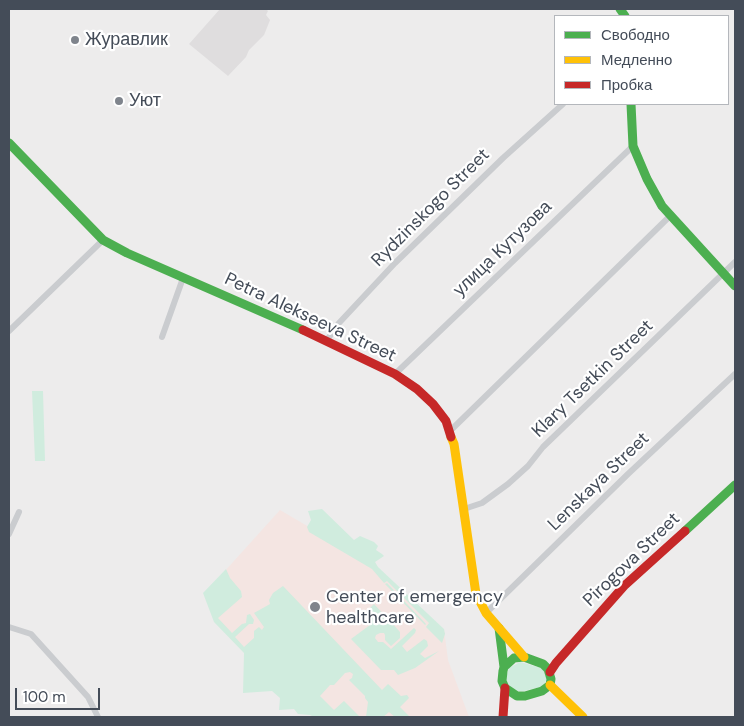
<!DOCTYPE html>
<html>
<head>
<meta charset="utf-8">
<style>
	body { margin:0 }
	#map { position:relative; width:744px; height:726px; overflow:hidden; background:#edecec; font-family:"DM Sans",sans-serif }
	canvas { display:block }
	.frame { position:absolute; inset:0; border:10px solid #444c58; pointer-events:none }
	.legend { position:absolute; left:554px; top:15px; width:175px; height:90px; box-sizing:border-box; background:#fff; border:1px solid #b4b7bc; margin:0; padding:6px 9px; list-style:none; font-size:15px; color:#444c58 }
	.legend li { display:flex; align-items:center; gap:10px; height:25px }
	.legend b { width:25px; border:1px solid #b4b7bc }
	.scale { position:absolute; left:15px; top:688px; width:85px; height:22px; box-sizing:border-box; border:2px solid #444c58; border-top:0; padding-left:6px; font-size:15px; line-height:18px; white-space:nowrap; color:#444c58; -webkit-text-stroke:4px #fff; paint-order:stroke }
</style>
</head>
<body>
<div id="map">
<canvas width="744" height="726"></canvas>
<div class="frame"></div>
<ul class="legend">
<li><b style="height:6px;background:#4caf50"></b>Свободно</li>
<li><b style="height:6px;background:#ffc107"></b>Медленно</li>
<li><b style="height:6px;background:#c62828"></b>Пробка</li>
</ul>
<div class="scale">100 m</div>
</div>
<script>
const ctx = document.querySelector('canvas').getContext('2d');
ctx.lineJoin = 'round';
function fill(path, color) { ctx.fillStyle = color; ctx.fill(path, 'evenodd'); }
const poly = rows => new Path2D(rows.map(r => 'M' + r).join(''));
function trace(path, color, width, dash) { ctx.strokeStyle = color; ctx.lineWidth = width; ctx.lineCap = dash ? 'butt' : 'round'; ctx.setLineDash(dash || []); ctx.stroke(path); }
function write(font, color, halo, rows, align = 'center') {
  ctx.font = font + ' "DM Sans",sans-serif'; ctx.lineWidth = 4.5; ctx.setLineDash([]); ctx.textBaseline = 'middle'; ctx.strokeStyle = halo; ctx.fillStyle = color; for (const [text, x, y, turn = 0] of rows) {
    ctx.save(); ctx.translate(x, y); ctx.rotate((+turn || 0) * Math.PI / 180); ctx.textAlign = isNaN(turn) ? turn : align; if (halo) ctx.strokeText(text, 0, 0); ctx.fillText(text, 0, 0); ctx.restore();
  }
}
const education = poly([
	[220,9,266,9,268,11,266,15,270,20,264,35,249,50,246,57,228,76,189,44]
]);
const medical = poly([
	[280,510,377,567,444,630,448,660,469,717,315,717,215,621,205,593]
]);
const green = poly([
	[32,391,43,391,45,461,35,461],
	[322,509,354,540,360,536,374,542,378,546,376,550,382,554,384,556,375,562,378,567,444,629,445,634,442,643,426,627,429,623,387,581,384,583,372,569,309,532,307,527,311,520,308,511],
	[226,569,230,578,241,591,242,597,218,618,232,633,242,624,246,623,247,615,250,614,254,620,253,624,249,624,235,637,244,647,254,638,254,631,259,627,262,630,264,627,254,613,270,604,269,600,273,593,283,586,382,690,388,684,401,696,407,695,409,698,400,707,410,717,395,717,389,712,383,717,366,717,368,702,365,698,365,696,349,680,352,678,353,674,350,672,345,673,334,685,330,685,320,696,334,710,344,701,360,717,314,717,310,715,298,714,294,709,279,710,280,698,272,691,243,693,244,653,214,622,203,593],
	[387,583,426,624,425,625,385,584],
	[374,604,400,632,400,638,391,646,385,640,385,635,384,633,380,633,376,635,375,638,378,642,383,642,391,649,414,628,416,630,415,633,402,646,407,652,424,639,427,641,428,646,420,654,425,658,439,651,415,668,398,675,394,670,381,670,351,639,370,625,368,618,364,614],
	[520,662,542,668,545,672,547,677,545,683,541,687,524,691,518,691,510,687,507,682,507,674,509,668]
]);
const street = poly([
	[9,331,103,240],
	[162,337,183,278],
	[327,340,339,323,395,263,503,158,563,104],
	[395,374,633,146],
	[450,431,670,216],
	[464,509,482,503,508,484,528,466,543,447,735,262],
	[9,534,19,512],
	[486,613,628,474,735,374],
	[9,627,31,634,88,697,98,717]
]);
const fast = poly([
	[620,9,625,16],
	[631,104,633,146,647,179,662,206,735,286],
	[9,143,103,240,127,253,303,330],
	[685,531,735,485],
	[499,628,504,667],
	[524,657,543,664,548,669,551,679,550,685,542,691,525,696,517,696,505,688,502,681,503,671,504,667,514,658,524,657]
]);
const slow = poly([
	[451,437,454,444,476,594,486,613,524,657],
	[550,685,583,717]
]);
const jam = poly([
	[303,330,395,374,417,389,433,404,446,421,451,437],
	[550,672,556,663,624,586,685,531],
	[503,717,505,688]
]);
const markers = [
	[75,40,5,"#7f848c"],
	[119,101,5,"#7f848c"],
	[315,607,6,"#7f848c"]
];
const poiNames = [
	["Журавлик",85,40],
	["Уют",129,101],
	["Center of emergency",326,597],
	["healthcare",326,618]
];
const streetNames = [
	["Rydzinskogo Street",431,208,-45],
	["улица Кутузова",503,249,-44],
	["Petra Alekseeva Street",310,318,25],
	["Klary Tsetkin Street",593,379,-44],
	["Lenskaya Street",599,482,-44],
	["Pirogova Street",632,560,-44]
];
fill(education, '#dfddde');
fill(medical, '#f4e5e2');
fill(green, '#d0ecde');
trace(street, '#cacccf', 6);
trace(fast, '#4caf50', 9);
trace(slow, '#ffc107', 9);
trace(jam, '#c62828', 9);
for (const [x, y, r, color] of markers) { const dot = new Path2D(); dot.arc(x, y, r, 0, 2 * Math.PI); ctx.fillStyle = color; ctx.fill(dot); trace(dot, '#fff', 2); }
write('18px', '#444c58', '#fff', poiNames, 'left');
write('18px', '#444c58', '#fff', streetNames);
</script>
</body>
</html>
